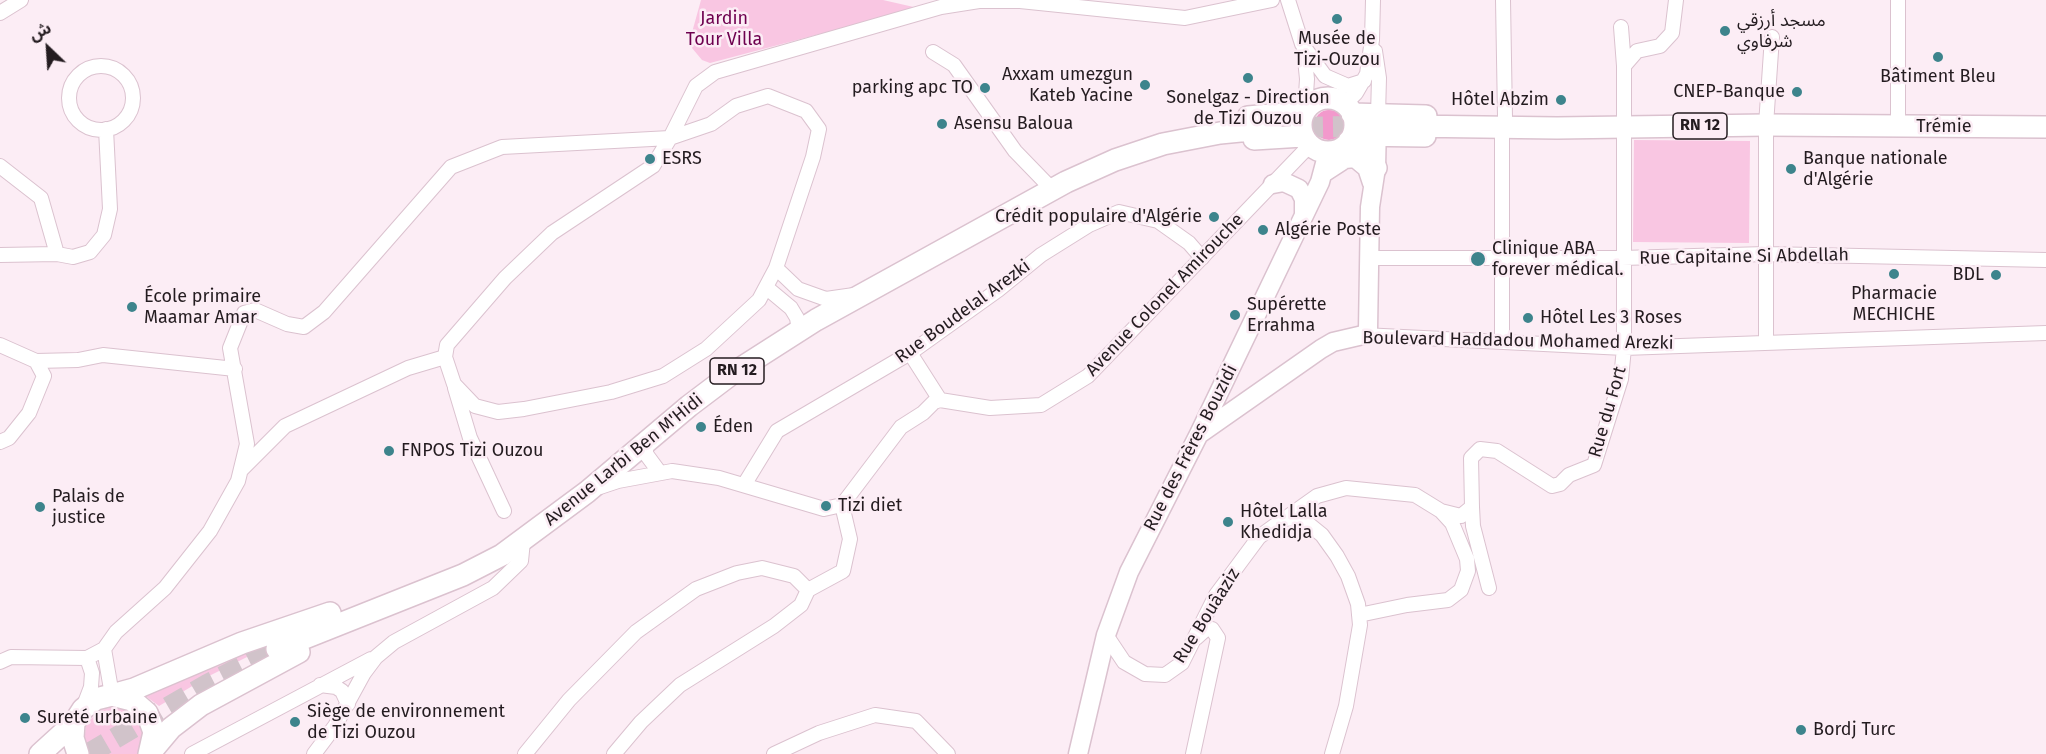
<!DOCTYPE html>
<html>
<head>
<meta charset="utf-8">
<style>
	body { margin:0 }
	#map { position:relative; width:2046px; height:754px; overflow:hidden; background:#fcedf5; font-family:"Fira Sans","Noto Sans Arabic",sans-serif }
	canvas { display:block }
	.north { position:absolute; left:18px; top:18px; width:60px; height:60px; -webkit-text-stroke:4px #fcedf5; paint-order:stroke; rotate:335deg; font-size:16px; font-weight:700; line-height:24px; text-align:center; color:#241c20 }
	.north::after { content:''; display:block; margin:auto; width:21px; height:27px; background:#241c20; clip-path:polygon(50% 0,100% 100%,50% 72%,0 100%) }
</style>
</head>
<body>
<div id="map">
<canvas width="2046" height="754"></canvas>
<div class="north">ش</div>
</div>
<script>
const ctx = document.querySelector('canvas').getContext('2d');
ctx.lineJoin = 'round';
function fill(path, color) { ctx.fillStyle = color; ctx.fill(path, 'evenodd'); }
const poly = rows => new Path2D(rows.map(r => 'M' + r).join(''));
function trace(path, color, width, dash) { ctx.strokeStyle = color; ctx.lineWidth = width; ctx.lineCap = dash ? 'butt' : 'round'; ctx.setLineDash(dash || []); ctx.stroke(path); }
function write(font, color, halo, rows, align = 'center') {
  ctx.font = font + ' "Fira Sans","Noto Sans Arabic",sans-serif'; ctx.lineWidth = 5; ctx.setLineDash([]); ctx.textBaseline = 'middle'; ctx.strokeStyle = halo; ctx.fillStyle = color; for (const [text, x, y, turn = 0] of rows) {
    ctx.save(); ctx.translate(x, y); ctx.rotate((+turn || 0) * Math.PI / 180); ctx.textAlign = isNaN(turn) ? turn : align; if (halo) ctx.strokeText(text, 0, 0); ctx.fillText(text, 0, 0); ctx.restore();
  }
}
const green = poly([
	[701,0,883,0,918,8,710,63,702,60,692,48,691,36],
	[1634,140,1750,141,1749,243,1633,242],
	[275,643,209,676,159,706,140,692,233,650],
	[113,707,127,710,139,720,144,735,139,754,88,754,84,743,86,725,98,711]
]);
const water = poly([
	'1314 125a15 15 0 1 1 30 0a15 15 0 1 1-30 0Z'
]);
const primaryTunnel = poly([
	[1271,128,1377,126],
	[88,754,208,684,277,649]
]);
const street = poly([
	[1288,0,1302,44,1325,76,1348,86,1364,81],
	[1503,0,1505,117],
	[970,1,1020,1,1185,18,1272,0],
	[0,13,21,0],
	[1621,27,1624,66],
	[1304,49,1307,79,1305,110],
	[1375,51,1379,78,1378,115],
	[933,52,954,65,1015,151,1046,183],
	'69 98a32 32 0 1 1 64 0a32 32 0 1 1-64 0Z',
	[768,96,806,111,819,129,813,157,776,268,759,300,706,349,663,376,611,392,524,409,498,412,475,406,454,384,445,357,447,345,505,278,552,233,653,166,670,138,711,124,736,106,768,96],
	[1345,104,1356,93,1367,74,1372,40,1373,0],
	[1898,117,1898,0],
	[0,166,41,198,57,254],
	[0,255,57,254,73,257,90,252,104,235,110,209,106,129],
	[1370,258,1622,258,1766,254,2046,260],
	[776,268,798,289,826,299,854,295],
	[767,288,791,308,797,318,799,330],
	[1363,335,1624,348,2046,333],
	[1502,340,1502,137],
	[1766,343,1766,125,1772,37],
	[0,345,36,361,44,376,29,413,9,438,0,442],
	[910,353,940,400],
	[36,361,78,360,103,355,235,369],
	[455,388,470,438,504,511],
	[646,443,646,454,660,473],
	[242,469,285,426,408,368,445,357],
	[744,485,777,431,910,353,998,290,1041,255,1089,225,1119,212,1158,221,1189,243,1202,258],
	[600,487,618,481,672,471,719,478,824,509,842,505,901,427,923,413,934,402,940,400,990,408,1041,405,1088,376,1310,145],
	[1472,507,1473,526,1489,588],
	[1441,511,1461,516,1472,507,1471,458,1480,449,1497,451,1552,486,1560,484,1569,475,1594,465,1621,379,1624,348,1624,66,1637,51,1660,46,1672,33,1676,0],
	[1286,518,1317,496,1346,488,1415,495,1441,511,1452,523,1467,559,1468,571,1461,590,1448,600,1407,605,1359,615],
	[808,590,843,571,850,539,842,505],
	[1106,635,1124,662,1145,674,1165,675,1182,663,1216,595,1259,537,1284,519,1301,518,1322,535,1337,556,1348,576,1358,604,1360,625,1346,706,1332,754],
	[0,662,11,657,87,658,104,649],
	[320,685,336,687,342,691,348,704],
	[112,695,104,649,116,632,165,588,210,531,238,481,247,444,230,348,244,313,255,310,287,324,304,327,324,312,451,167,502,147,670,138,696,86,715,72,941,7,979,1],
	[83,708,91,687,92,673,87,658],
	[192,754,371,659],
	[314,754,335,726,364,673,376,657,394,642,493,588,521,561,523,541],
	[525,754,569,700,636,632,696,589,737,573,762,568,794,576,808,590,801,605,774,626,680,685,641,722,614,754],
	[774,754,819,733,875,715,916,721,948,754],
	[1193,754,1218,638,1212,629,1206,629,1196,638]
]);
const secondary = poly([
	[1325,172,1345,159,1355,158,1367,168,1372,183],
	[1273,184,1284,182,1299,189,1304,199,1304,214],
	[1201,433,1321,349,1333,342,1363,335,1368,330,1370,207,1376,168,1377,122],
	[1078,754,1106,635,1129,572,1199,434,1320,182,1328,152]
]);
const primary = poly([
	'1301 125a27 27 0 1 1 54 0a27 27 0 1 1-54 0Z',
	[1352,114,1426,116],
	[1248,117,1304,112],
	[1408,126,1557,128,1766,125,2045,127],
	[1353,135,1425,136],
	[1254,139,1303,136],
	[1349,141,1369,153,1376,168],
	[277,649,463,575,502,555,587,492,689,406,730,375,816,320,1066,182,1115,160,1163,144,1220,133,1271,128],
	[112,695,134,689,242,643,330,613],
	[74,723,73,738,78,754],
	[150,753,171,728,201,705,299,652],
	[40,754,74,723,83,709,96,699,112,695,132,700,147,713,154,732,149,754]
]);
const markers = [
	[1337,19,6,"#3d848c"],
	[1725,31,6,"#3d848c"],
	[1938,57,6,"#3d848c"],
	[1248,78,6,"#3d848c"],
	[1145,85,6,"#3d848c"],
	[985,88,6,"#3d848c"],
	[1797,92,6,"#3d848c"],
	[1561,100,6,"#3d848c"],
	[942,124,6,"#3d848c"],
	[650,159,6,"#3d848c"],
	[1791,169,6,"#3d848c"],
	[1214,217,6,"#3d848c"],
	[1263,230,6,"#3d848c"],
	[1478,259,8,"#3d848c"],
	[1894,274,6,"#3d848c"],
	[1996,275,6,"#3d848c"],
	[132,307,6,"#3d848c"],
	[1235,315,6,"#3d848c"],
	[1528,318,6,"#3d848c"],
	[701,427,6,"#3d848c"],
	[389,451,6,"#3d848c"],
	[826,506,6,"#3d848c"],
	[40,507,6,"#3d848c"],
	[1228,522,6,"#3d848c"],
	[25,718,6,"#3d848c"],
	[295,722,6,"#3d848c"],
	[1801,730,6,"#3d848c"]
];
const shields = [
	[1700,126,54],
	[737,371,54]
];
const shieldNames = [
	["RN 12",1700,126],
	["RN 12",737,371]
];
const parkNames = [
	["Jardin",724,19],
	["Tour Villa",724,40]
];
const poiNames = [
	["مسجد أرزقي",1737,21],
	["شرفاوي",1737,42],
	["Musée de",1337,39,"center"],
	["Tizi-Ouzou",1337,60,"center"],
	["Axxam umezgun",1133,75,"right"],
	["Kateb Yacine",1133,96,"right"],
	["Bâtiment Bleu",1938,77,"center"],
	["parking apc TO",973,88,"right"],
	["CNEP-Banque",1785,92,"right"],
	["Sonelgaz - Direction",1248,98,"center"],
	["de Tizi Ouzou",1248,119,"center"],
	["Hôtel Abzim",1549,100,"right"],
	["Asensu Baloua",954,124],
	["ESRS",662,159],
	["Banque nationale",1803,159],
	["d'Algérie",1803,180],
	["Crédit populaire d'Algérie",1202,217,"right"],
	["Algérie Poste",1275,230],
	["Clinique ABA",1492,249],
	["forever médical.",1492,270],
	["BDL",1984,275,"right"],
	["Pharmacie",1894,294,"center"],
	["MECHICHE",1894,315,"center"],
	["École primaire",144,297],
	["Maamar Amar",144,318],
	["Supérette",1247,305],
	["Errahma",1247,326],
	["Hôtel Les 3 Roses",1540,318],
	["Éden",713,427],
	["FNPOS Tizi Ouzou",401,451],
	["Palais de",52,497],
	["justice",52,518],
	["Tizi diet",838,506],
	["Hôtel Lalla",1240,512],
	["Khedidja",1240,533],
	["Siège de environnement",307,712],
	["de Tizi Ouzou",307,733],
	["Sureté urbaine",37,718],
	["Bordj Turc",1813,730]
];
const streetNames = [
	["Trémie",1944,127],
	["Rue Capitaine Si Abdellah",1744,257,-1],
	["Avenue Colonel Amirouche",1165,295,-46],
	["Rue Boudelal Arezki",963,312,-36],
	["Boulevard Haddadou Mohamed Arezki",1518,341,1],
	["Rue du Fort",1608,412,-74],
	["Rue des Frères Bouzidi",1191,448,-63],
	["Avenue Larbi Ben M'Hidi",624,460,-39],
	["Rue Bouâaziz",1207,616,-58]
];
fill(green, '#f9c6e2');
fill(water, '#f299cc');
trace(primaryTunnel, '#d1c3ca', 21, [21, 10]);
trace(street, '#dbc2cf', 16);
trace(secondary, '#dbc2cf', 21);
trace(primary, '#dbc2cf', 24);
trace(street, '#fff', 14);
trace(secondary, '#fff', 18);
trace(primary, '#fff', 21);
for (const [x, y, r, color] of markers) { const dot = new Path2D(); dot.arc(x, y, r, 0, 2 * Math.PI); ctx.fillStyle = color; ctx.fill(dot); trace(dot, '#fcedf5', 2); }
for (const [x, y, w] of shields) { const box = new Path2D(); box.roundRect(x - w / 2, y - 13, w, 26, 4.5); ctx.fillStyle = '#fcedf5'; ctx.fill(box); trace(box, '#241c20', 1.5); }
write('bold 16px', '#241c20', null, shieldNames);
write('18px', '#6e014f', '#fcedf5', parkNames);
write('18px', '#241c20', '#fcedf5', poiNames, 'left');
write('18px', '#241c20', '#fcedf5', streetNames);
</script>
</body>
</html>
